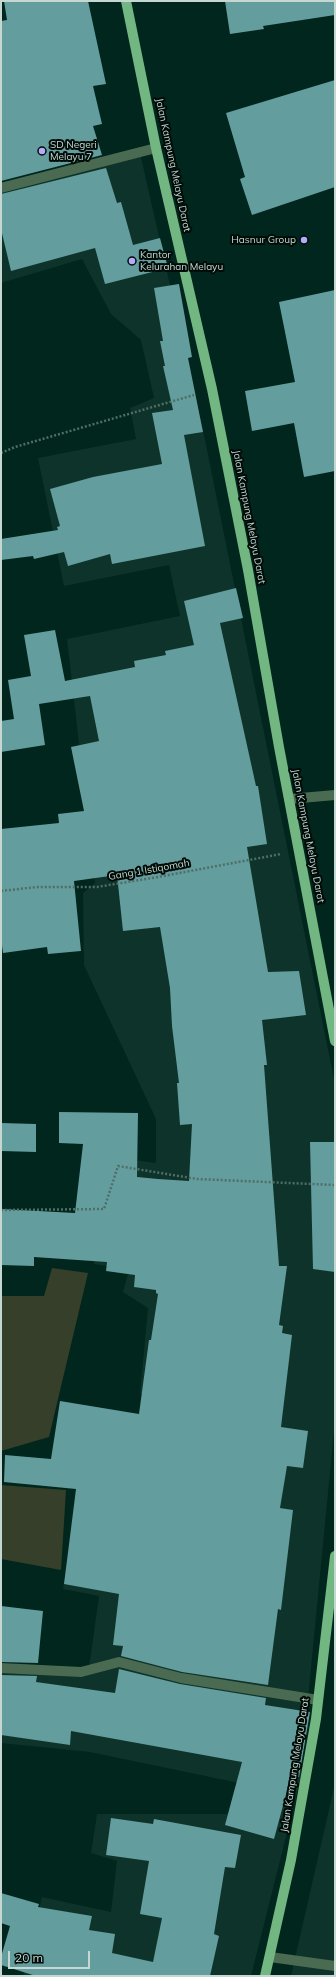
<!DOCTYPE html>
<html>
<head>
<meta charset="utf-8">
<style>
	body { margin:0 }
	#map { position:relative; width:336px; height:1977px; overflow:hidden; background:#00261d; font-family:Mulish,sans-serif }
	canvas { display:block }
	.frame { position:absolute; inset:0; border:2px solid #c4d8d1; pointer-events:none }
	.scale { position:absolute; left:8px; top:1951px; width:82px; height:18px; box-sizing:border-box; border:2px solid #c4d8d1; border-top:0; padding-left:5px; font-size:12px; line-height:14px; white-space:nowrap; color:#c4d8d1; -webkit-text-stroke:3px #010c08; paint-order:stroke }
</style>
</head>
<body>
<div id="map">
<canvas width="336" height="1977"></canvas>
<div class="frame"></div>
<div class="scale">20 m</div>
</div>
<script>
const ctx = document.querySelector('canvas').getContext('2d');
ctx.lineJoin = 'round';
function fill(path, color) { ctx.fillStyle = color; ctx.fill(path, 'evenodd'); }
const poly = rows => new Path2D(rows.map(r => 'M' + r).join(''));
function trace(path, color, width, dash) { ctx.strokeStyle = color; ctx.lineWidth = width; ctx.lineCap = dash ? 'butt' : 'round'; ctx.setLineDash(dash || []); ctx.stroke(path); }
function write(font, color, halo, rows, align = 'center') {
  ctx.font = font + ' Mulish,sans-serif'; ctx.lineWidth = 4; ctx.setLineDash([]); ctx.textBaseline = 'middle'; ctx.strokeStyle = halo; ctx.fillStyle = color; for (const [text, x, y, turn = 0] of rows) {
    ctx.save(); ctx.translate(x, y); ctx.rotate((+turn || 0) * Math.PI / 180); ctx.textAlign = isNaN(turn) ? turn : align; if (halo) ctx.strokeText(text, 0, 0); ctx.fillText(text, 0, 0); ctx.restore();
  }
}
const built = poly([
	[140,153,204,435,335,1084,335,1421,300,1781,251,1976,23,1976,42,1897,111,1912,117,1861,91,1853,97,1814,237,1814,239,1783,90,1752,1,1743,1,1673,89,1668,99,1596,63,1589,71,1535,162,1396,140,1394,148,1308,123,1292,129,1270,94,1264,97,1168,120,1158,156,1163,156,1119,84,965,83,893,95,883,67,639,180,616,169,565,64,586,38,458,136,439,130,408,154,398,141,340,111,314,82,259,1,283,1,188],
	[335,1783,335,1976,291,1976]
]);
const green = poly([
	[52,1268,88,1273,49,1437,1,1451,1,1296,44,1296],
	[1,1485,66,1490,61,1570,1,1559]
]);
const building = poly([
	[4,1,88,1,106,84,93,86,102,124,93,126,102,155,1,181,1,21,7,20],
	[225,1,335,1,335,15,263,26,264,29,230,34],
	[335,80,335,187,252,215,240,179,245,177,226,113],
	[106,168,117,203,121,202,133,245,160,238,168,268,105,284,95,248,11,271,1,229,1,194],
	[179,284,192,357,188,358,203,432,184,435,205,546,112,564,110,554,68,566,64,552,34,559,33,556,1,560,1,539,58,530,57,527,60,526,50,489,93,477,162,464,152,413,173,410,163,366,165,366,160,341,163,341,154,288],
	[335,290,335,471,304,477,294,423,252,431,245,391,295,382,279,302],
	[236,588,243,618,220,623,256,786,258,786,267,844,247,847,268,972,299,971,306,1015,262,1020,267,1065,264,1065,279,1266,287,1266,279,1325,283,1326,282,1333,292,1335,281,1427,308,1431,303,1468,287,1466,280,1508,293,1510,281,1610,278,1609,268,1685,182,1672,121,1656,123,1646,113,1645,119,1594,64,1584,76,1489,4,1482,5,1455,51,1459,60,1401,139,1414,149,1340,151,1340,158,1294,156,1293,156,1290,134,1287,135,1275,106,1271,107,1262,34,1257,34,1266,1,1265,1,1209,75,1213,83,1144,59,1143,59,1112,138,1113,137,1177,158,1179,189,1181,192,1124,180,1125,177,1083,179,1083,172,1026,170,988,160,927,123,931,117,875,74,881,81,951,48,954,47,947,3,953,1,938,1,829,59,823,58,814,84,811,71,747,99,741,90,696,39,704,45,745,1,752,1,721,14,719,8,680,31,676,24,635,55,630,65,681,135,667,134,661,166,655,165,651,194,645,184,601],
	[1,1123,36,1124,36,1152,1,1151],
	[310,1142,335,1142,335,1272,313,1269],
	[1,1606,43,1611,38,1663,1,1662],
	[119,1669,180,1684,266,1698,265,1705,310,1712,299,1777,291,1776,274,1839,225,1825,242,1762,71,1731,70,1745,1,1735,1,1675,37,1676,36,1682,115,1693],
	[111,1818,153,1824,154,1819,241,1835,235,1868,225,1867,214,1934,219,1936,210,1976,36,1976,1,1965,1,1957,10,1926,1,1923,1,1893,39,1904,38,1907,92,1916,89,1930,115,1934,112,1953,153,1962,162,1918,140,1914,149,1861,106,1855]
]);
const path = poly([
	[1,453,15,447,194,395],
	[1,891,37,887,97,887,158,877,281,854],
	[1,1210,104,1209,118,1166,197,1179,335,1185]
]);
const minor = poly([
	[1,188,156,148],
	[289,799,335,795],
	[1,1668,81,1672,119,1662,181,1678,318,1700],
	[270,1957,335,1966]
]);
const major = poly([
	[126,1,156,148,212,389,248,570,279,747,335,1041],
	[265,1976,291,1860,316,1719,335,1556]
]);
const markers = [
	[42,151,4,"#b4acf9"],
	[304,240,4,"#b4acf9"],
	[132,261,4,"#b4acf9"]
];
const poiNames = [
	["SD Negeri",50,145],
	["Melayu 7",50,157],
	["Hasnur Group",296,240,"right"],
	["Kantor",140,255],
	["Kelurahan Melayu",140,267]
];
const streetNames = [
	["Jalan Kampung Melayu Darat",173,165,78],
	["Jalan Kampung Melayu Darat",249,517,79],
	["Jalan Kampung Melayu Darat",308,836,79],
	["Gang 1 Istiqomah",149,870,-10],
	["Jalan Kampung Melayu Darat",295,1765,-81]
];
fill(built, '#0e332a');
fill(green, '#353f29');
fill(building, '#649d9e');
trace(path, '#4f6e66', 2.5, [2, 2]);
trace(minor, '#4a6a51', 10);
trace(major, '#72b682', 10);
for (const [x, y, r, color] of markers) { const dot = new Path2D(); dot.arc(x, y, r, 0, 2 * Math.PI); ctx.fillStyle = color; ctx.fill(dot); trace(dot, '#010c08', 1.5); }
write('10px', '#c4d8d1', '#010c08', poiNames, 'left');
write('10px', '#c4d8d1', '#010c08', streetNames);
</script>
</body>
</html>
